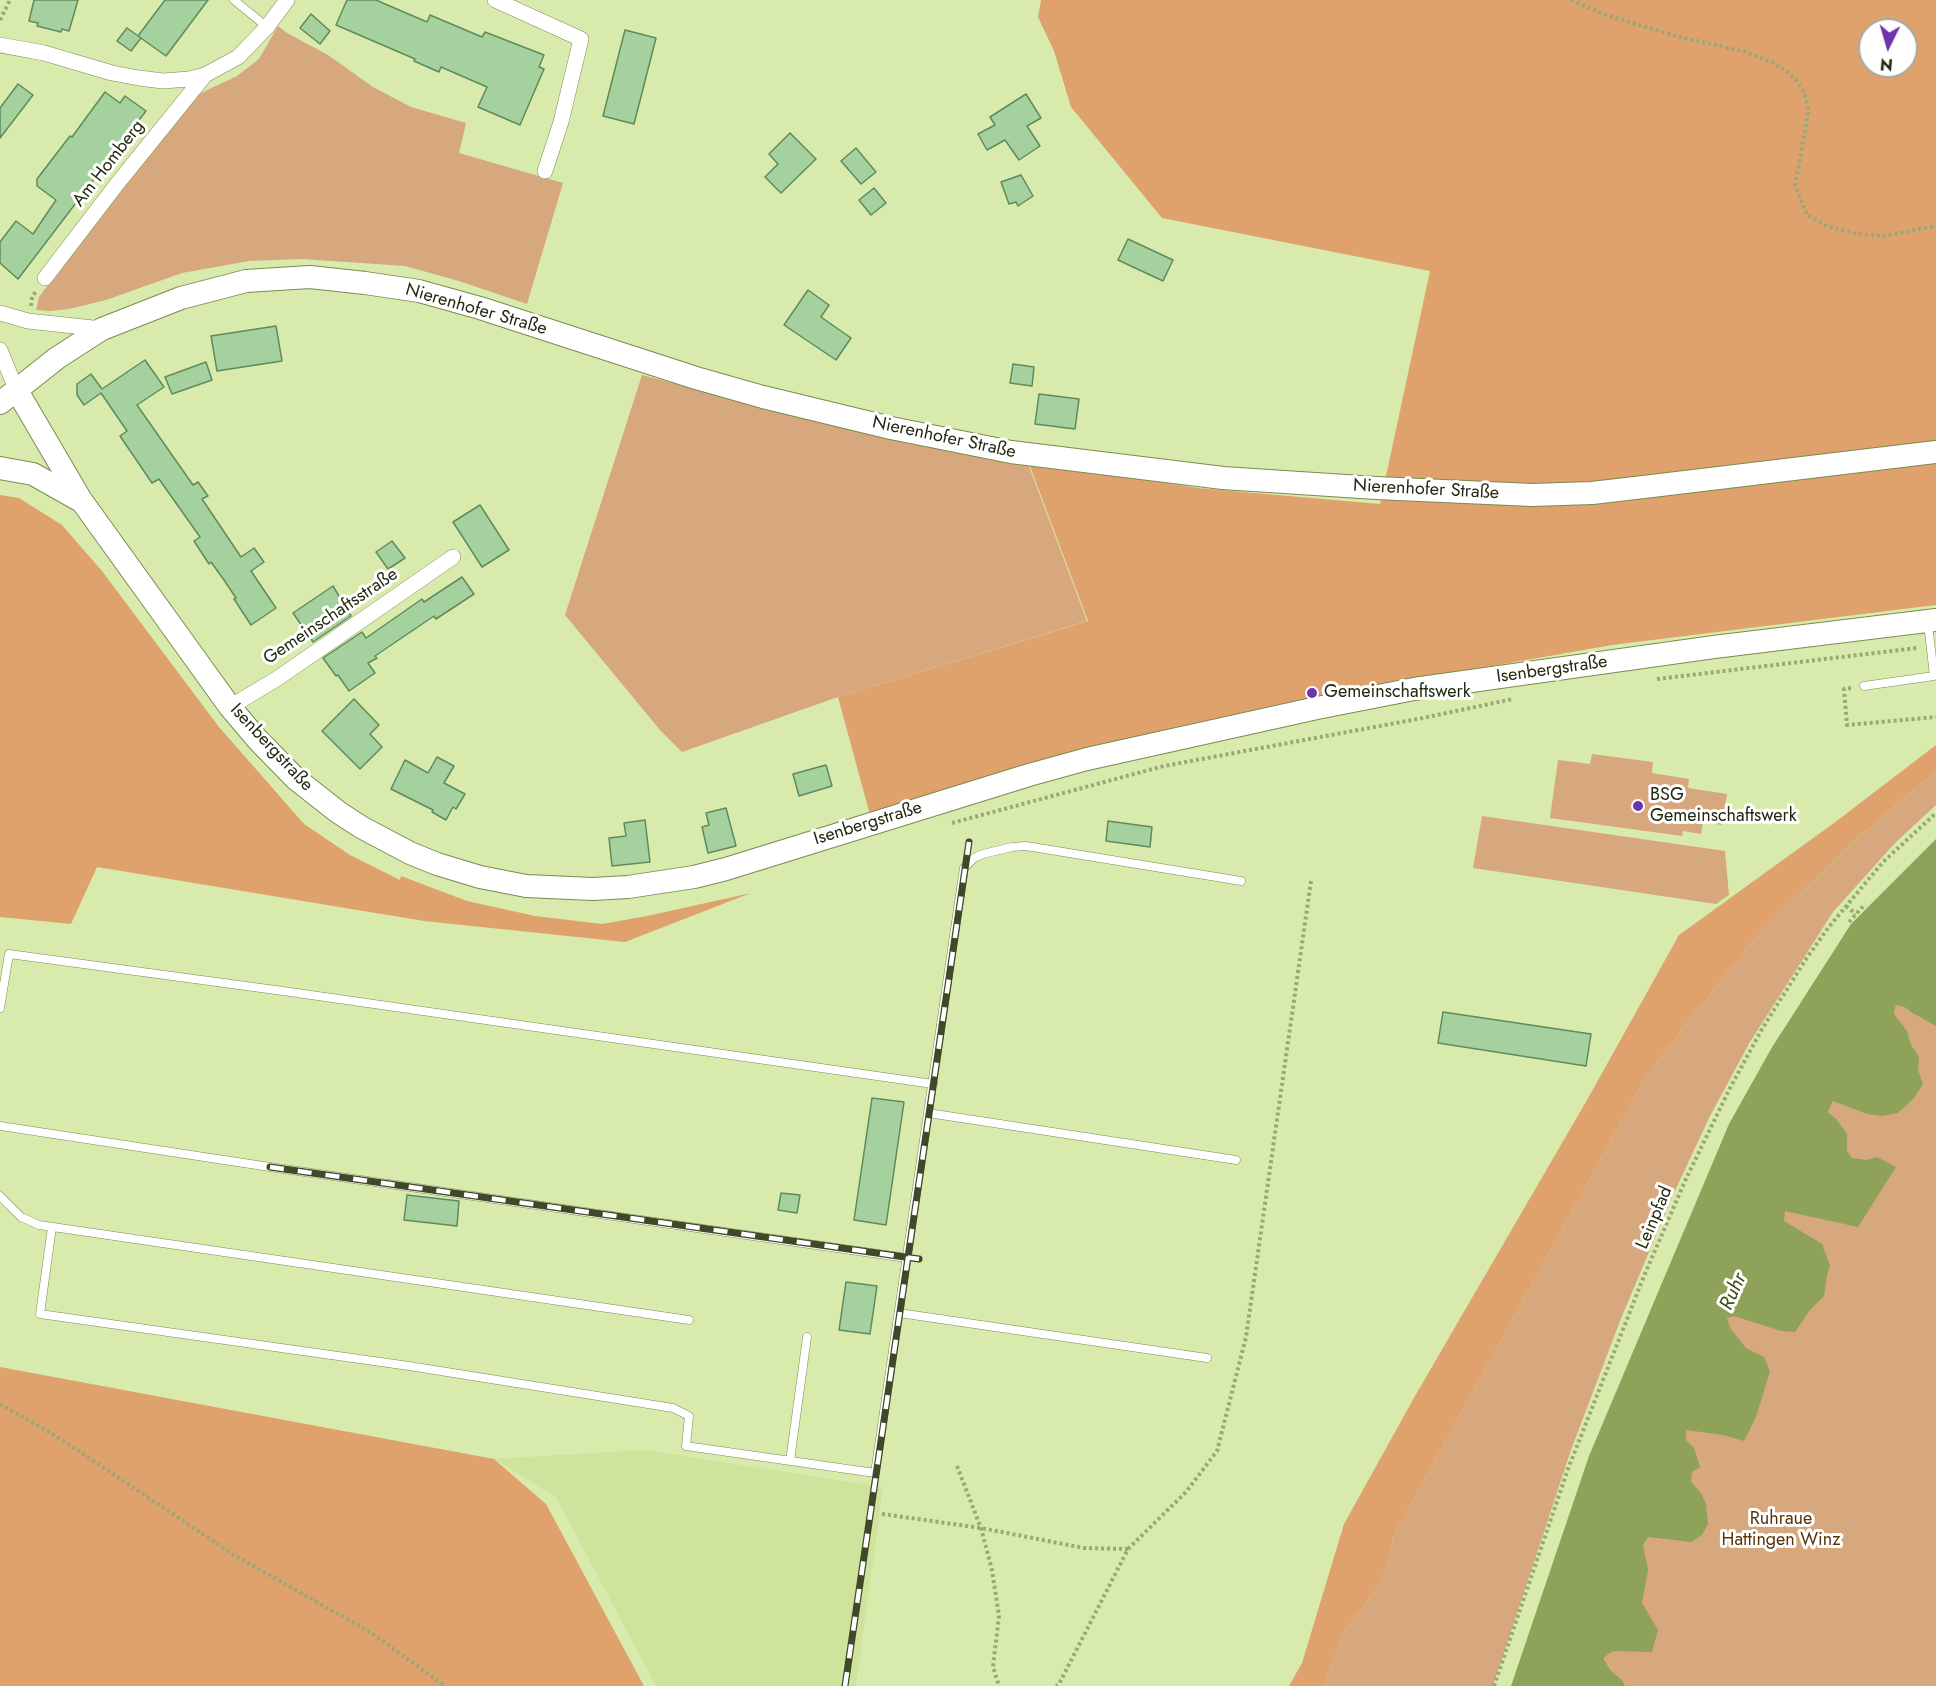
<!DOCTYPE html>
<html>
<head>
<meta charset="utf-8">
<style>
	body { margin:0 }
	#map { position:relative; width:1936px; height:1686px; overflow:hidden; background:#d8ebac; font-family:Jost,sans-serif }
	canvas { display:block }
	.north { position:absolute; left:1858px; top:18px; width:60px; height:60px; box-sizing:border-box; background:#fff; border:2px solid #a7a99f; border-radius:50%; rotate:185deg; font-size:16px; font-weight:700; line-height:24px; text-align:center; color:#222910 }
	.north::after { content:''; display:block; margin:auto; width:21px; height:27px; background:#6d34ab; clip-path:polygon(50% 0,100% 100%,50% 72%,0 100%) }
</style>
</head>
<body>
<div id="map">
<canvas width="1936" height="1686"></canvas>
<div class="north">N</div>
</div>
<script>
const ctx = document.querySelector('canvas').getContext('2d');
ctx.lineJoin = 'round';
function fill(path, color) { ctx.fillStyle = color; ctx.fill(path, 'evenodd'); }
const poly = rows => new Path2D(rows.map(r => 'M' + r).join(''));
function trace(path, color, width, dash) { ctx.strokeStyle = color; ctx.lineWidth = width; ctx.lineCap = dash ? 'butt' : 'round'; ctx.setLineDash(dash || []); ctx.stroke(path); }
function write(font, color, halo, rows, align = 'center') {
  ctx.font = font + ' Jost,sans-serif'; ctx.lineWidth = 6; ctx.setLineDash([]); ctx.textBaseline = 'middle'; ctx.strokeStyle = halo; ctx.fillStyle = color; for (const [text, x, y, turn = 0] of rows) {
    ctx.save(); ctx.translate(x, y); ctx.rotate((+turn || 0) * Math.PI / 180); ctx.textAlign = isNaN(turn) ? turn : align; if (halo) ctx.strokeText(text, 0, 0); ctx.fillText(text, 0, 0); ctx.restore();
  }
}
const built = poly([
	[644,1450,883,1487,856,1686,656,1686,556,1497,494,1459]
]);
const green = poly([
	[278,26,287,33,328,55,373,87,411,107,466,123,459,153,563,183,527,304,459,281,405,266,302,259,249,261,182,273,106,300,69,309,50,311,36,310,39,297,183,106,203,92,237,76,259,59],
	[642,375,804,418,1027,461,1087,621,838,697,682,752,660,730,565,615],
	[1592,754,1653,762,1652,773,1689,779,1688,788,1727,794,1722,825,1703,822,1701,834,1683,831,1682,836,1550,818,1558,760,1590,764],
	[1936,771,1936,805,1896,842,1833,912,1750,1042,1710,1116,1673,1195,1620,1321,1571,1450,1493,1686,1324,1686,1344,1631,1380,1585,1390,1556,1393,1537,1648,1073,1750,944,1854,841],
	[1482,816,1725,851,1729,895,1716,904,1473,868],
	[1936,986,1936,1686,1567,1686,1670,1389,1831,1115,1828,1111,1833,1101,1894,1014,1896,1004,1904,1007,1911,1012]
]);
const forest = poly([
	[1041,0,1936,0,1936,605,1612,645,1361,689,870,815,838,697,1088,621,1028,461,1198,488,1380,504,1430,271,1162,218,1071,107,1054,51,1038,17],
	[1870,30,1906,30,1906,66,1870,66],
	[0,495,19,498,62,525,102,571,219,727,304,824,350,855,400,880,401,876,467,901,535,916,602,924,647,916,751,893,625,942,424,921,97,867,71,924,0,917],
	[1936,745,1936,771,1854,841,1750,944,1648,1073,1393,1537,1390,1556,1380,1585,1344,1631,1324,1686,1289,1686,1302,1663,1344,1524,1415,1396,1587,1100,1679,935,1834,823],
	[0,1367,494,1459,546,1504,644,1686,0,1686]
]);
const water = poly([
	[1936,839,1936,1026,1911,1012,1904,1007,1896,1005,1894,1014,1907,1031,1911,1045,1919,1057,1918,1070,1923,1084,1914,1098,1898,1113,1882,1116,1867,1114,1833,1101,1828,1112,1836,1119,1847,1134,1847,1151,1852,1158,1866,1160,1877,1157,1896,1167,1858,1227,1785,1211,1784,1221,1822,1244,1830,1266,1827,1275,1824,1296,1810,1310,1795,1332,1781,1331,1734,1316,1727,1318,1730,1328,1746,1348,1764,1357,1770,1371,1756,1417,1744,1441,1723,1435,1686,1430,1686,1440,1694,1448,1700,1467,1692,1472,1691,1482,1701,1493,1706,1504,1708,1524,1702,1535,1691,1542,1648,1537,1643,1545,1648,1570,1642,1603,1658,1630,1652,1652,1613,1651,1603,1658,1610,1670,1622,1680,1625,1686,1511,1686,1589,1456,1729,1124,1771,1049,1851,924]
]);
const building = poly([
	[34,0,78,0,69,31,62,29,61,32,37,26,38,23,29,21,34,0],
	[165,0,208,0,166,56,138,36,165,0],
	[347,0,376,0,427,22,430,15,482,37,485,32,544,55,539,67,544,69,520,125,478,107,487,87,441,67,439,72,414,61,415,59,336,25,347,0],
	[311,14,330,31,320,44,300,28,311,14],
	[127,28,141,38,131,51,117,41,127,28],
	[625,30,656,38,634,124,603,116,625,30],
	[18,84,33,95,0,138,0,108,18,84],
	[105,92,120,103,125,96,146,111,18,279,0,263,0,242,16,221,33,234,56,200,37,186,37,179,70,136,72,137,105,92],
	[1026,94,1041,118,1027,126,1040,146,1019,160,1005,140,987,150,978,134,995,125,990,117,1026,94],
	[790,133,816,159,781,193,765,177,778,164,769,154,790,133],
	[856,148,876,172,861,184,841,161,856,148],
	[1021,175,1033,196,1018,206,1016,202,1009,204,1001,182,1021,175],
	[874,188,886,203,871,215,859,200,874,188],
	[1128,239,1173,260,1163,281,1118,260,1128,239],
	[808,290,829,305,821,317,851,338,836,360,784,325,808,290],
	[276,326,282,361,217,371,211,336,276,326],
	[145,360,164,387,137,405,193,485,198,482,208,496,202,499,241,557,254,548,264,562,251,571,276,608,251,625,234,599,236,598,224,580,211,562,209,564,194,541,200,537,159,479,152,483,120,436,127,431,101,393,84,405,77,395,77,384,91,374,102,389,145,360],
	[206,362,212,380,172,394,165,377,206,362],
	[1013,364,1034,367,1032,386,1010,383,1013,364],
	[1039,394,1079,399,1075,429,1035,424,1039,394],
	[480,505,509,550,482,567,453,522,480,505],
	[392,541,405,558,388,569,376,552,392,541],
	[462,577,474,594,436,619,434,616,375,656,377,658,368,663,375,673,349,691,338,675,336,676,323,658,362,632,366,638,422,599,424,602,462,577],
	[333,586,351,616,313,642,293,613,333,586],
	[354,699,379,725,370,734,382,747,360,769,322,731,354,699],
	[437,757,454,766,444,783,465,794,456,809,453,807,446,820,432,812,433,810,391,789,405,760,428,773,437,757],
	[826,765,832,786,799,796,793,774,826,765],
	[726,808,736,846,708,853,702,827,709,825,706,813,726,808],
	[645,820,650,862,612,866,609,838,626,836,624,823,645,820],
	[1108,821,1152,827,1150,847,1106,841,1108,821],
	[1443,1012,1591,1034,1586,1066,1438,1043,1443,1012],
	[872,1098,904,1102,886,1225,854,1220,872,1098],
	[781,1193,800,1195,797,1213,778,1210,781,1193],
	[407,1195,459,1201,457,1226,404,1220,407,1195],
	[846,1282,877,1286,870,1334,839,1330,846,1282]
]);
const path = poly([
	[1571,0,1606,15,1676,36,1746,52,1772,62,1788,72,1798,83,1804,92,1807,104,1808,115,1795,185,1807,215,1827,226,1858,234,1883,236,1936,226],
	[0,20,10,0],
	[31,306,32,297,36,291],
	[1657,679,1917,648],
	[1851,688,1844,689,1847,725,1936,717],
	[952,823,1164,766,1423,718,1513,699],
	[1846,906,1856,914],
	[1849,922,1865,904],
	[0,1404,56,1436,234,1555,370,1632,445,1686],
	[957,1466,981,1528,992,1570,999,1616,993,1667,999,1686],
	[882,1514,981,1528,1084,1548,1128,1549,1059,1684,1056,1686],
	[1128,1549,1186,1492,1217,1451,1246,1337,1311,881],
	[1494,1686,1568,1469,1644,1276,1685,1181,1730,1088,1762,1029,1806,959,1828,928,1883,862,1936,813]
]);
const lane = poly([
	[234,0,267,27],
	[1864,686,1934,676,1928,623],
	[0,1008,9,954,283,991,933,1084],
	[928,1113,1236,1160],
	[0,1126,270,1167,907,1258],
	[0,1196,21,1217,39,1225,689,1320],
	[52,1227,40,1314,409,1366,673,1408,689,1416,686,1446,875,1473,964,868,974,858,983,854,1012,847,1026,846,1241,881],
	[899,1313,1207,1358],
	[790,1461,807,1337]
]);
const street = poly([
	[495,0,581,39,561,122,545,171],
	[0,45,44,53,112,73,139,78,163,81,189,79,205,75,238,57,267,27,287,0],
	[45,278,117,184,205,75],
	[0,313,28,321,102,329],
	[0,350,16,389],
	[230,707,278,678,453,557]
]);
const secondary = poly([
	[16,389,81,500,230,707,257,739,296,779,338,812,361,827,410,853,437,864,480,877,526,886,593,889,628,887,694,877,726,869,1029,775,1087,759,1317,708,1414,689,1714,647,1936,620],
	[0,403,57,358,102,329,181,298,246,281,310,277,365,283,419,291,480,308,696,378,763,397,891,428,1011,452,1223,478,1376,488,1532,495,1592,493,1652,486,1936,452],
	[0,468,33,474,79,500]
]);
const rail = poly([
	[270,1167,919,1259],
	[845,1686,969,842]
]);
const markers = [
	[1312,693,6,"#6d34ab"],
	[1638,806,6,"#6d34ab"]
];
const streetNames = [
	["Am Homberg",109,164,-52],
	["Nierenhofer Straße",476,310,16],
	["Nierenhofer Straße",944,438,12],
	["Nierenhofer Straße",1426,490,3],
	["Gemeinschaftsstraße",331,617,-34],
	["Isenbergstraße",1552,670,-8],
	["Isenbergstraße",271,748,47],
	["Isenbergstraße",868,824,-17],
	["Leinpfad",1655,1218,-67]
];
const poiNames = [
	["Gemeinschaftswerk",1324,693],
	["BSG",1650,796],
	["Gemeinschaftswerk",1650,817]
];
const parkNames = [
	["Ruhraue",1781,1520],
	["Hattingen Winz",1781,1541]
];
const waterNames = [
	["Ruhr",1734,1292,-66]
];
fill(built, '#cee39c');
fill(green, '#d7a77d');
fill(forest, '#dfa26d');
fill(water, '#8ea259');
fill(building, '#a5d19f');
trace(building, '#608a5b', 1.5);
trace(lane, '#7a8b50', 9);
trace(street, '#7a8b50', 16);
trace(secondary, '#7a8b50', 24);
trace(path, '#99a876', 4, [3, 3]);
trace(lane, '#fff', 8);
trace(street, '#fff', 15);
trace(secondary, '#fff', 22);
trace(rail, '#3f4829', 7);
trace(rail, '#fff', 4.5, [14]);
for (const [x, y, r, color] of markers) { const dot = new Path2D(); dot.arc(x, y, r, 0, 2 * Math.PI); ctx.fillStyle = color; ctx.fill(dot); trace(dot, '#fff', 2); }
write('18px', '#222910', '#fff', streetNames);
write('18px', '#222910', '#fff', poiNames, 'left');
write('18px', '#5a3207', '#fff', parkNames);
write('italic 20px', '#3d4a14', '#fff', waterNames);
</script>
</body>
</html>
